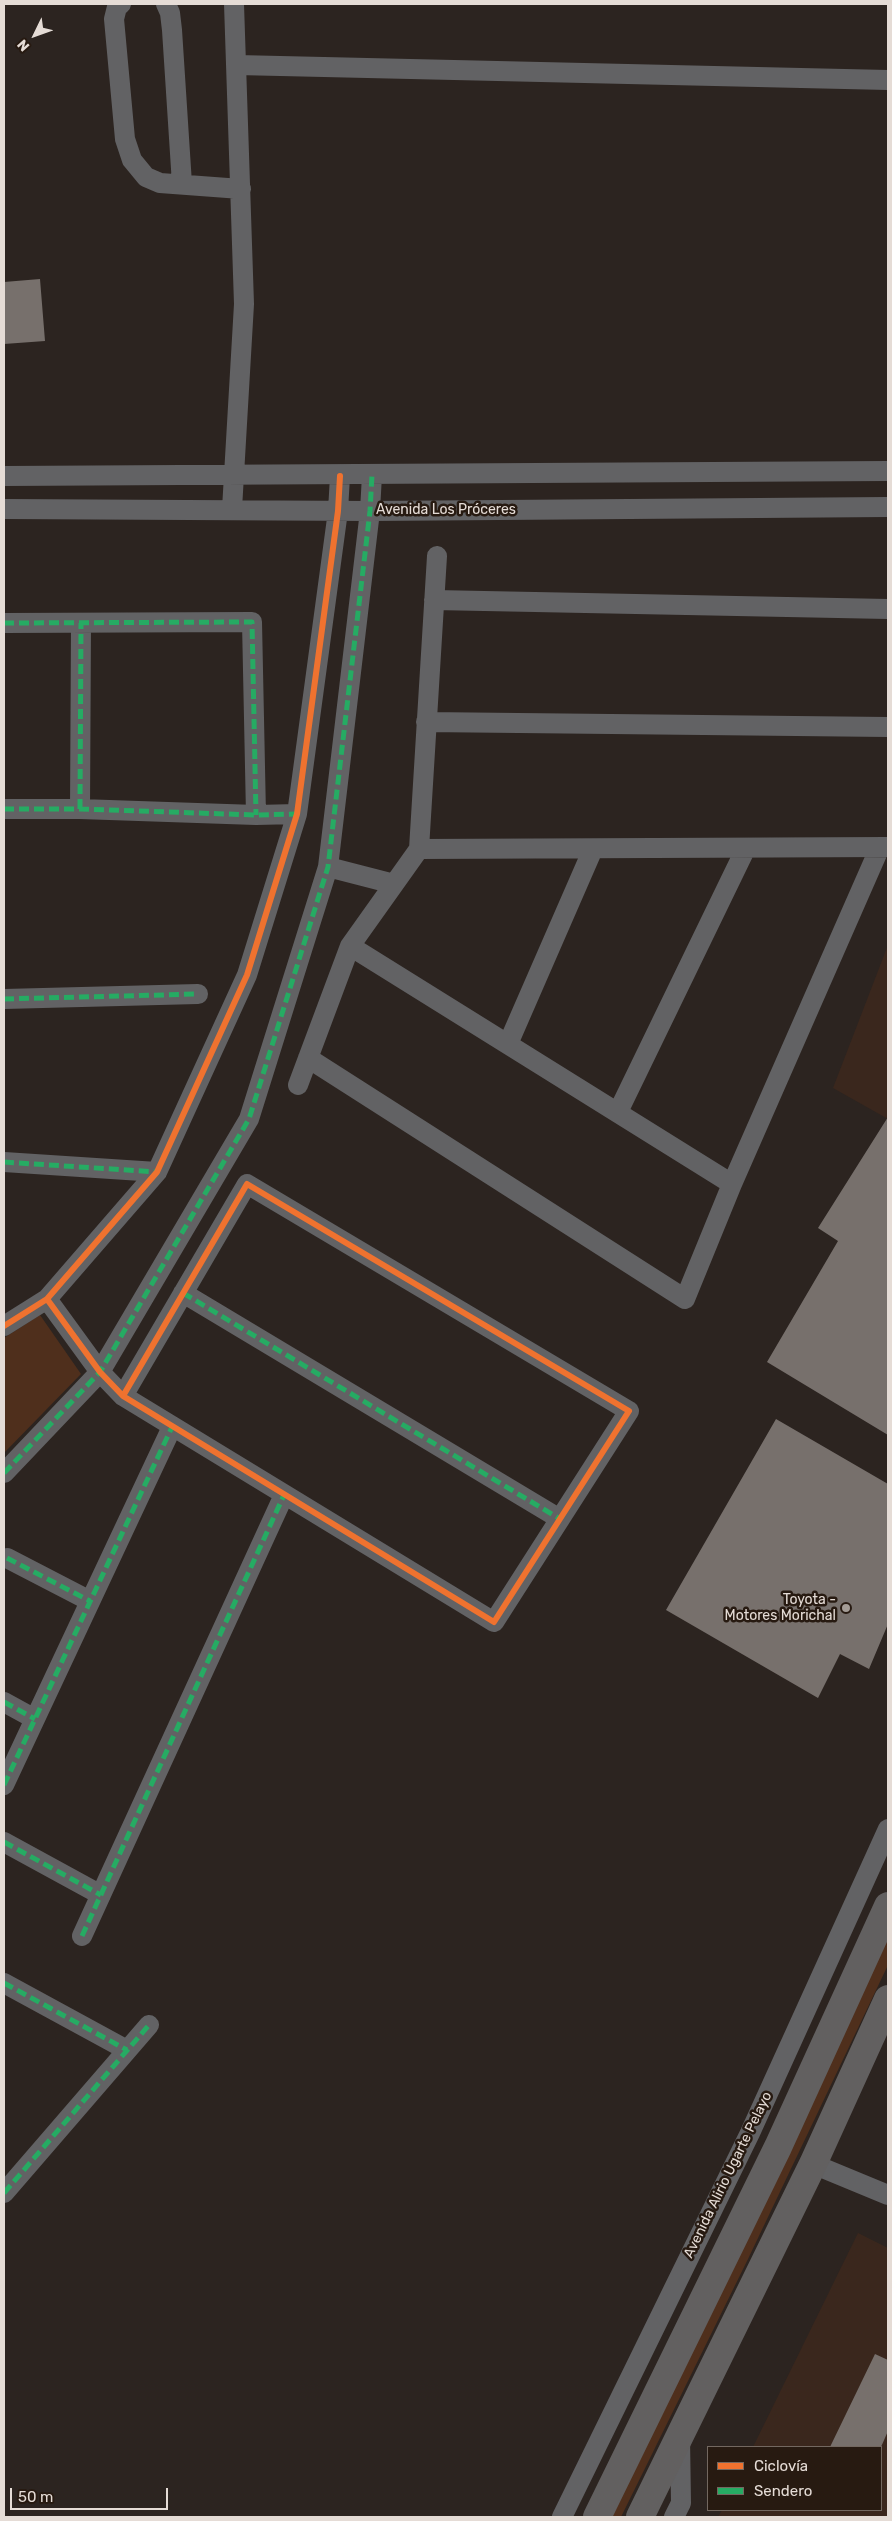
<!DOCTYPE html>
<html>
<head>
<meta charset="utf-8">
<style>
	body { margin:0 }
	#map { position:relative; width:892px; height:2521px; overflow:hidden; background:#2c2420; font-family:Rubik,sans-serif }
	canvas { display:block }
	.frame { position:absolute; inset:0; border:5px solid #e5dcd6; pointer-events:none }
	.legend { position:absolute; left:707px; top:2446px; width:175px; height:65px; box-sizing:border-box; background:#271a11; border:1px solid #736860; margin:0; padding:6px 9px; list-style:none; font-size:15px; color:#e5dcd6 }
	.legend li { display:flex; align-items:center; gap:10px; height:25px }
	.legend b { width:25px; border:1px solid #736860 }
	.north { position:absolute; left:10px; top:10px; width:50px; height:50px; -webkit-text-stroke:4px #271a11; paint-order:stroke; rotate:228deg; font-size:14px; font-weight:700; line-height:20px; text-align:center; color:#e5dcd6 }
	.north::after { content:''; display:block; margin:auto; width:18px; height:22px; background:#e5dcd6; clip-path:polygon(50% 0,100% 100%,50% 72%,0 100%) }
	.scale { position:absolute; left:10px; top:2488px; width:158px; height:22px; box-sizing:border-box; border:2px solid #e5dcd6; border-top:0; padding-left:6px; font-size:15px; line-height:18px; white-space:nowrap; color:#e5dcd6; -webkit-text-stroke:4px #271a11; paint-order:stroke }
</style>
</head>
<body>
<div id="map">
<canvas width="892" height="2521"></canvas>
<div class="frame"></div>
<ul class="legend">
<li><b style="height:6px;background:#ef722f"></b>Ciclovía</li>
<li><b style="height:6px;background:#26ab63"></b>Sendero</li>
</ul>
<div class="north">N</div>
<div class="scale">50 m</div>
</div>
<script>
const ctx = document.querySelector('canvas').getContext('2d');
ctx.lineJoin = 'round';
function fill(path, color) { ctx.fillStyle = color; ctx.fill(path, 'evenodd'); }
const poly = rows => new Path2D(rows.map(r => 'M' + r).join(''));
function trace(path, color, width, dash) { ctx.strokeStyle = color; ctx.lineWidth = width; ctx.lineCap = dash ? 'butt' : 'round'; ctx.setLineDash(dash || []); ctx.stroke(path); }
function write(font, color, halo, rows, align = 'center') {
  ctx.font = font + ' Rubik,sans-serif'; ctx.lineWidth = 5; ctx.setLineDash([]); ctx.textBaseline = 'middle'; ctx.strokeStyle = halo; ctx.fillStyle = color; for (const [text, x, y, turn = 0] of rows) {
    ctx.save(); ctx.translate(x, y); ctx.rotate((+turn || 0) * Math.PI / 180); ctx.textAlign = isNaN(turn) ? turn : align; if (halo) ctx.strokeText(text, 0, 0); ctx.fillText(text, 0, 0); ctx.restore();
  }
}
const built = poly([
	[888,945,888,1119,833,1088],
	[858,2233,888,2248,888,2517,718,2517,722,2510,881,2510,881,2447,753,2447]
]);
const green = poly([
	[40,1315,81,1374,4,1453,4,1338],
	[888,1937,888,1965,748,2259,621,2517,611,2517,680,2377]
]);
const building = poly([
	[40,279,45,341,4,344,4,282],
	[888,1117,888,1435,767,1362,838,1241,818,1228],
	[776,1419,888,1484,888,1624,869,1669,840,1654,818,1698,666,1610],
	[875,2354,888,2360,888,2431,881,2447,830,2447]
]);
const minor = poly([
	[121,4,117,7,114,19,125,139,132,160,146,177,160,183,241,189],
	[166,4,170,13,172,30,182,184],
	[237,65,888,80],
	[4,476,888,471],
	[4,509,370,511,888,507],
	[232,509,244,304,234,4],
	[434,600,888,609],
	[4,623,252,622,256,815],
	[426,722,888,727],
	[4,809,80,809,256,815,297,814],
	[80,809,81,623],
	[419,849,888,847],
	[328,867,394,884],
	[350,946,732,1184],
	[4,999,198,994],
	[508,1044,593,849],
	[308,1058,685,1299,732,1184,880,847],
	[298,1085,350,946,419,849,437,556],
	[618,1112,746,848],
	[4,1162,157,1172],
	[183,1293,560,1519],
	[47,1299,100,1372,123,1396,494,1622,629,1411,247,1184,123,1396],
	[4,1326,47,1299,157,1172,247,975,297,814,338,511,340,476],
	[4,1473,100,1372,249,1119,328,867,370,511,372,475],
	[7,1558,90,1601],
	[4,1702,35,1719],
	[4,1785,172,1427],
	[4,1842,101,1895],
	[82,1936,284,1495],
	[4,1983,127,2050],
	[813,2164,888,2195],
	[4,2193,149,2025],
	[562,2517,750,2133,888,1829],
	[674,2517,681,2503,680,2438]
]);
const highway = poly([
	[597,2517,778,2147,888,1906],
	[640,2517,813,2164,888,1999]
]);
const quiet = poly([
	[4,623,252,622,256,815],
	[4,809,80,809,256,815,297,814],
	[80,809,81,623],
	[4,999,198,994],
	[4,1162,157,1172],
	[183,1293,560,1519],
	[4,1473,100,1372,249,1119,328,867,370,511,372,475],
	[7,1558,90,1601],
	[4,1702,35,1719],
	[4,1785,172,1427],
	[4,1842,101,1895],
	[82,1936,284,1495],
	[4,1983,127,2050],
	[4,2193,149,2025]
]);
const cycleway = poly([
	[47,1299,100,1372,123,1396,494,1622,629,1411,247,1184,123,1396],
	[4,1326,47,1299,157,1172,247,975,297,814,338,511,340,476]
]);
const markers = [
	[846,1608,5,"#a49c96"]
];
const streetNames = [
	["Avenida Los Próceres",446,510],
	["Avenida Alirio Ugarte Pelayo",728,2175,-64]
];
const poiNames = [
	["Toyota -",836,1600],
	["Motores Morichal",836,1616]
];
fill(built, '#3a271d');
fill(green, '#4f2f1c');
fill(building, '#77706c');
trace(minor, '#626264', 20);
trace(highway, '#626060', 28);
trace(quiet, '#26ab63', 5, [10, 5]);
trace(cycleway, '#ef722f', 6);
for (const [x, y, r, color] of markers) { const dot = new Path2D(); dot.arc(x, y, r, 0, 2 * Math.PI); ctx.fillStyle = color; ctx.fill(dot); trace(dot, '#271a11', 2); }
write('14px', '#e5dcd6', '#271a11', streetNames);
write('14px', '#e5dcd6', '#271a11', poiNames, 'right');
</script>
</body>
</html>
